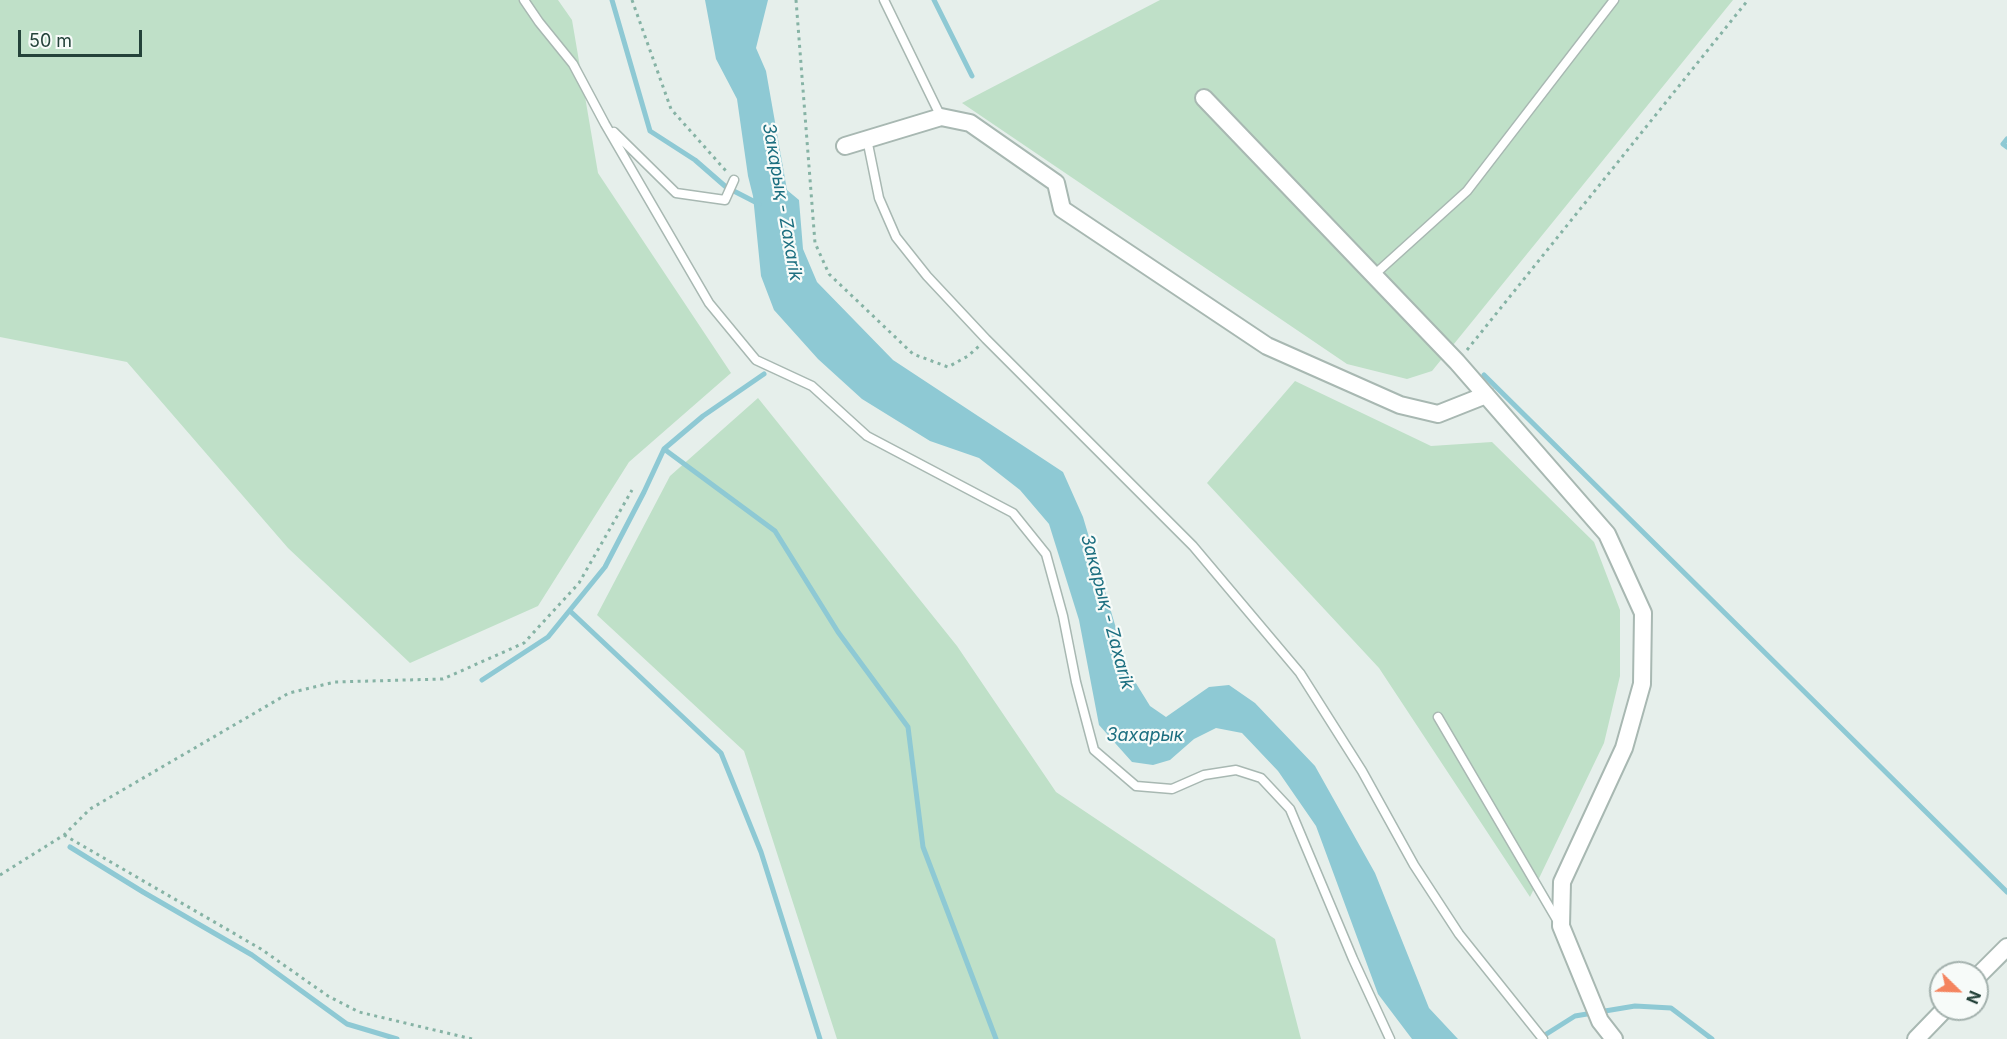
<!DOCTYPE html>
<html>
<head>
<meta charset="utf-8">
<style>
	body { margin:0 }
	#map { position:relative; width:2007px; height:1039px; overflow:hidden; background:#e6efeb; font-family:Inter,sans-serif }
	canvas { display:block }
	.north { position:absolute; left:1929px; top:961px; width:60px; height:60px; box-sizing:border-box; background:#f7fbf9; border:2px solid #a3b1ad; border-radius:50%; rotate:113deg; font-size:16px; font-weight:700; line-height:24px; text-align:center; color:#24423a }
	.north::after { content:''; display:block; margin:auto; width:21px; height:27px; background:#f4845f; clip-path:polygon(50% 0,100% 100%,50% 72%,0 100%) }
	.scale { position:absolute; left:18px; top:30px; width:124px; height:27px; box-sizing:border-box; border:3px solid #24423a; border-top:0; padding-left:8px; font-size:18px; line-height:21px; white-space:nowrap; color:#24423a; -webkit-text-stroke:4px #f7fbf9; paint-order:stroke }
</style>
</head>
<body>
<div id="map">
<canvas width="2007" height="1039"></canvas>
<div class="north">N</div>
<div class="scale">50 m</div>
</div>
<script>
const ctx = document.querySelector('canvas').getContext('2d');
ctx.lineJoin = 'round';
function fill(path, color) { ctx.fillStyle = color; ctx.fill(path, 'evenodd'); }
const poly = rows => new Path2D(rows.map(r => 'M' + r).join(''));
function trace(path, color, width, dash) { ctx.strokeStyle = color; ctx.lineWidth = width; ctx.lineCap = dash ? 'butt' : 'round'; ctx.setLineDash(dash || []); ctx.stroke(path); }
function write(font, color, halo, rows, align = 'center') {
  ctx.font = font + ' Inter,sans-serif'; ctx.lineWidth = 4.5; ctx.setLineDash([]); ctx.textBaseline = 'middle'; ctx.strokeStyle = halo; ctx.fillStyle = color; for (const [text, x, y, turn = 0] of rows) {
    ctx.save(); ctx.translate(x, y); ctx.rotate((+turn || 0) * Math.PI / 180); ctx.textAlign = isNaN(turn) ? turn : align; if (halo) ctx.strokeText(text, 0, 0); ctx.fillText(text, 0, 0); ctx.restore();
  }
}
const green = poly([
	[0,0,558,0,572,20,598,173,731,373,629,462,538,606,410,663,288,548,127,362,0,337],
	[1160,0,1733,0,1432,371,1407,379,1347,364,962,103],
	[1295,381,1431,446,1492,442,1594,542,1620,610,1620,676,1604,743,1530,897,1379,668,1207,483],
	[758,398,957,646,1056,792,1275,939,1301,1039,837,1039,744,751,597,615,670,476]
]);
const water = poly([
	[705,0,768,0,756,48,766,71,787,190,799,200,803,249,817,282,893,360,1063,472,1083,517,1129,672,1150,706,1166,717,1209,687,1229,685,1255,703,1315,766,1375,873,1429,1008,1458,1039,1412,1039,1378,994,1316,826,1278,771,1242,733,1216,728,1194,739,1170,760,1153,765,1132,762,1099,725,1079,620,1049,524,1020,490,979,458,930,441,862,399,818,359,774,310,761,276,753,196,748,176,737,99,716,59]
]);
const stream = poly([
	[612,0,650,131,695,160,726,187,759,204],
	[934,0,972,76],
	[2007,139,2003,144,2007,147],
	[1484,375,2007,892],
	[664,449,775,531,838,632,908,727,923,847,996,1039],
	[570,611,721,753,761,852,820,1039],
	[482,680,548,637,605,567,644,492,664,449,703,416,764,374],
	[70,847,143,892,252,955,347,1024,397,1039],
	[1540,1038,1575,1016,1635,1006,1671,1008,1712,1039]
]);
const path = poly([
	[632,0,671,109,726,171],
	[796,0,815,243,829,274,913,354,948,367,968,356,979,346],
	[1467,350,1748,0],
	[64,835,261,949,328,996,359,1012,472,1039],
	[0,875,64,835,90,809,289,693,335,682,443,679,524,643,579,583,632,490]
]);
const lane = poly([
	[524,0,539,22,573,64,605,124,709,303,756,360,812,386,867,436,1013,513,1046,554,1063,616,1076,682,1094,750,1136,786,1172,789,1204,775,1236,770,1261,778,1290,809,1353,959,1390,1039],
	[884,0,941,117],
	[614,132,676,193,725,200,734,180],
	[867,139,879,198,896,237,927,276,986,339,1193,546,1300,673,1362,771,1414,865,1459,934,1543,1039],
	[1374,275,1467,191,1614,0],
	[1438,717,1557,920]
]);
const street = poly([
	[1204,98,1457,362,1607,534,1643,613,1642,684,1624,748,1562,882,1561,926,1600,1021,1614,1039],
	[845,146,941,117,970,123,1056,183,1062,209,1267,346,1400,405,1438,414,1486,395],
	[1977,977,2007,947],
	[1916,1039,1945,1009]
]);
const waterNames = [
	["Закарық - Zaxarik",782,202,80],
	["Закарық - Zaxarik",1107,612,75],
	["Захарык",1145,736]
];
fill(green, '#bfe0c8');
fill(water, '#8ec9d4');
trace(stream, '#8ec9d4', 5);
trace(lane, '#a8b8b2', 11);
trace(street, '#a8b8b2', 20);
trace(path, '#86b3a5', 3, [3, 4.5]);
trace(lane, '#fff', 8);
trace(street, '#fff', 16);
write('italic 18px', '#1c6f80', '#f7fbf9', waterNames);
</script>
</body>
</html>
